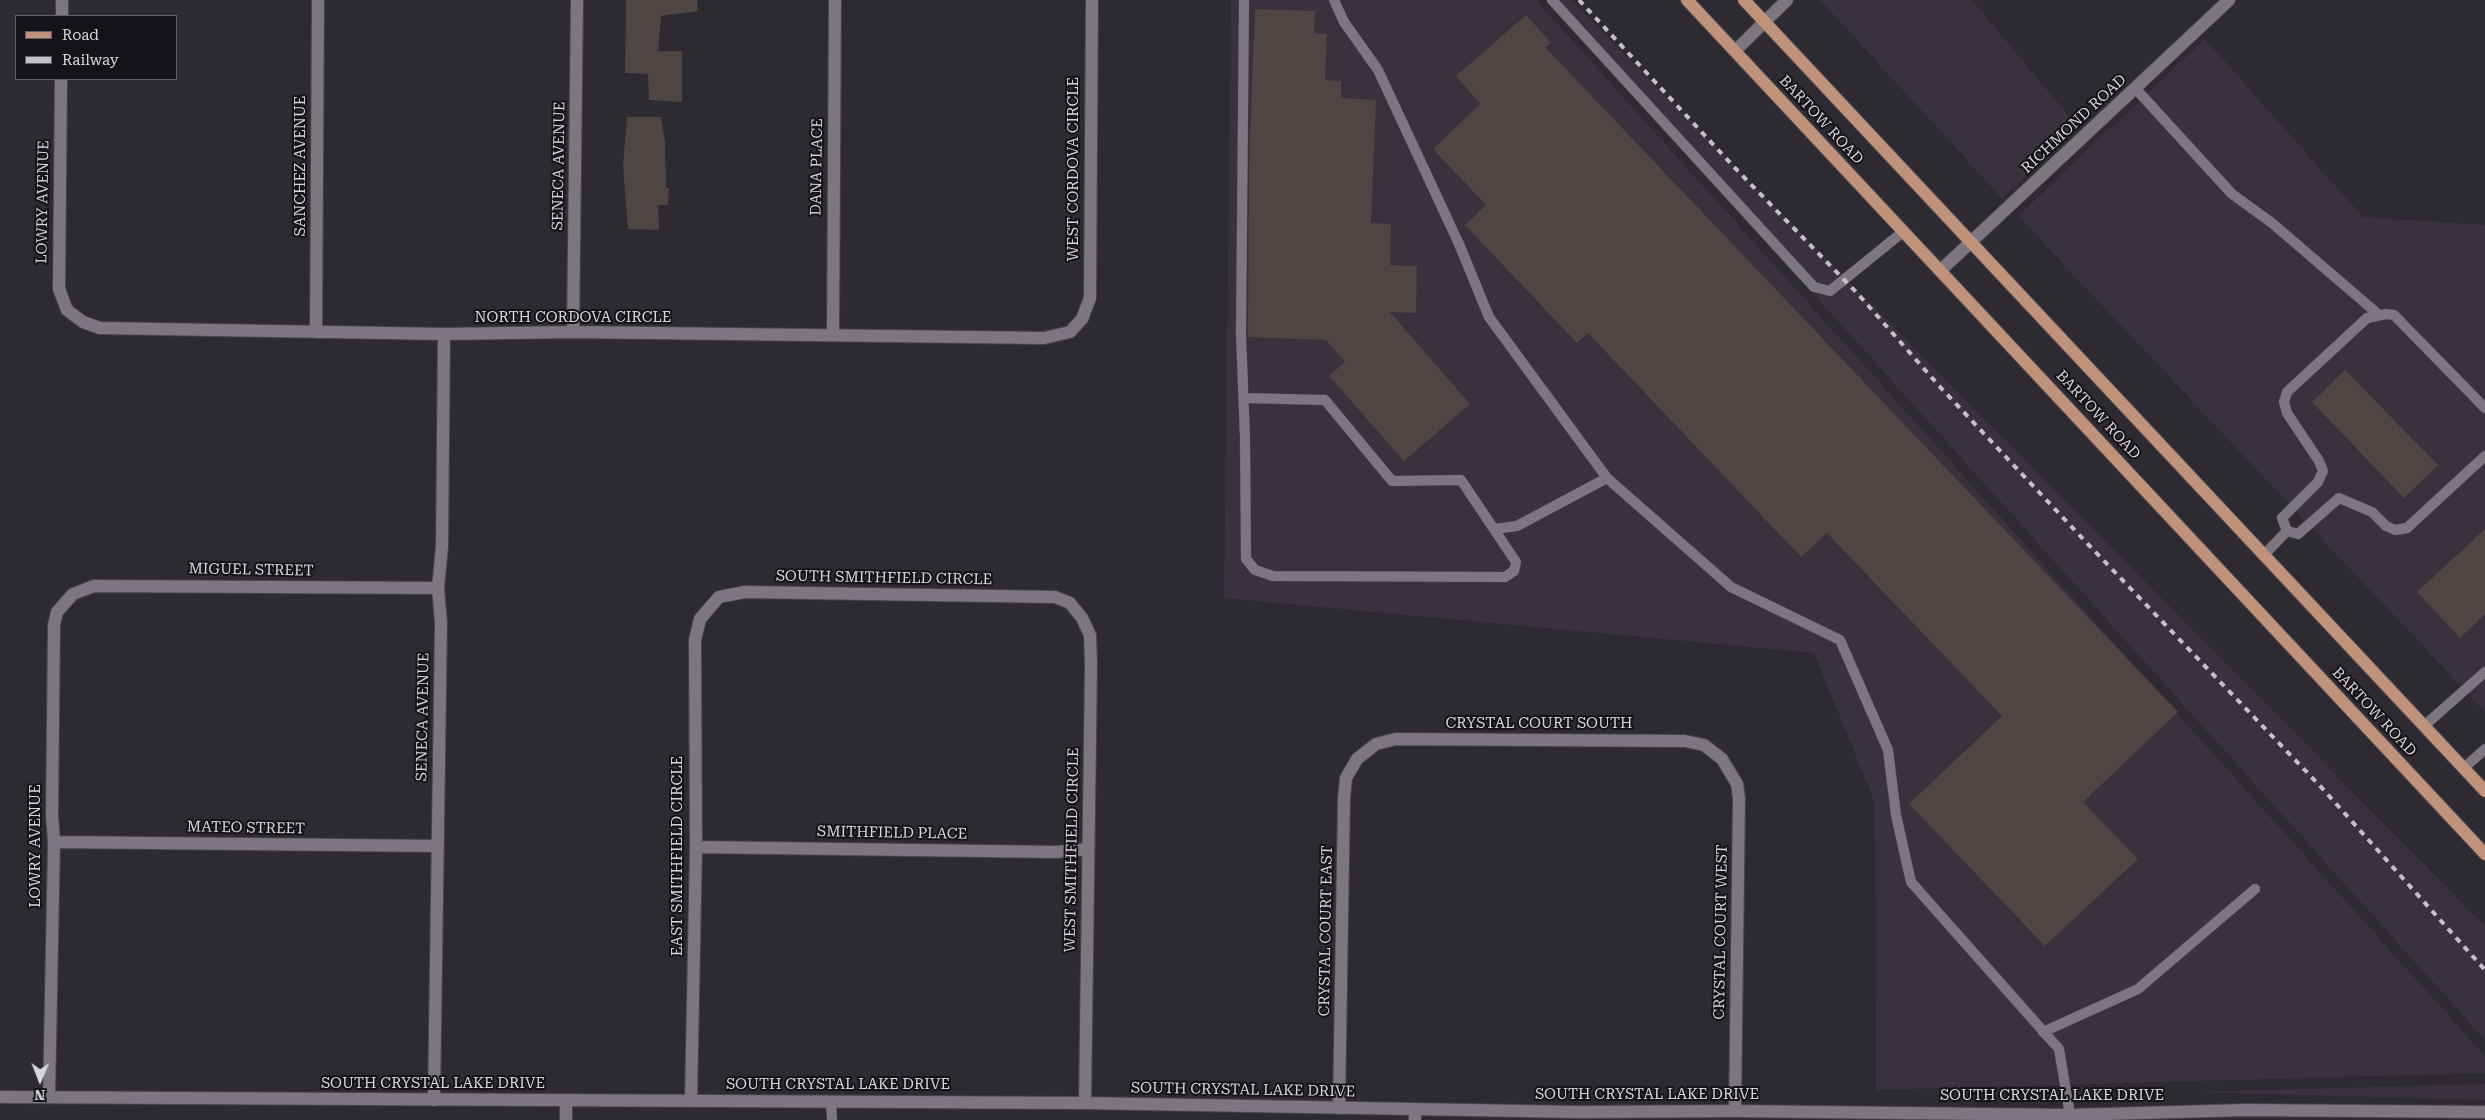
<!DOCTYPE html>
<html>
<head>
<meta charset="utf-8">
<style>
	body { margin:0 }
	#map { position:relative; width:2485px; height:1120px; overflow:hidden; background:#2e2a31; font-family:"Roboto Serif",serif }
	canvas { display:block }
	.legend { position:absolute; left:15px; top:15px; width:162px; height:65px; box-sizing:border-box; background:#151317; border:1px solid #636165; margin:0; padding:6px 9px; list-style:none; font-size:15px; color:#d9d6db }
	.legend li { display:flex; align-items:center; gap:10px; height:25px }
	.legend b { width:25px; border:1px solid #636165 }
	.north { position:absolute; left:15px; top:1055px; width:50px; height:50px; -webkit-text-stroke:4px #151317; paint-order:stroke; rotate:181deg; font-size:14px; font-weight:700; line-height:20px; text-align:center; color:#d9d6db }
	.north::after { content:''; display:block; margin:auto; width:18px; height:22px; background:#d9d6db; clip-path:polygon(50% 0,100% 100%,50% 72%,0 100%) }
</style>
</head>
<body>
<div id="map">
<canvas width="2485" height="1120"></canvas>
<ul class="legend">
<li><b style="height:6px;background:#c1927b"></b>Road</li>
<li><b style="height:6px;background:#c4c1c6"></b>Railway</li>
</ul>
<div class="north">N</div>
</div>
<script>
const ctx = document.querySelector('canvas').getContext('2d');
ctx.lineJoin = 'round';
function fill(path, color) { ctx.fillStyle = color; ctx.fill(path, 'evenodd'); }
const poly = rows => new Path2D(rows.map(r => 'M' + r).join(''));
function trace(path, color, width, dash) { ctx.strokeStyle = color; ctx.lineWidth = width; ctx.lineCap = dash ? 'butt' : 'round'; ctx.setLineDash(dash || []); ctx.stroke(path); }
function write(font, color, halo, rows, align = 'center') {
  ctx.font = font + ' "Roboto Serif",serif'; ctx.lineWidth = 4; ctx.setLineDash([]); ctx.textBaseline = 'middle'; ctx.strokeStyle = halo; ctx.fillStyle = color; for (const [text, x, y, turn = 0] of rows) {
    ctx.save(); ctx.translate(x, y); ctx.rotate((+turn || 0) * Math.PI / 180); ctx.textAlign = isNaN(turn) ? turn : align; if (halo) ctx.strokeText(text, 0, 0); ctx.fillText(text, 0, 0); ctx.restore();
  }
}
const built = poly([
	[1231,0,1536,0,2485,1056,2485,1073,1876,1090,1875,803,1814,653,1224,598],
	[1549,0,1571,0,2485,926,2485,1040],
	[1820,0,1972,0,2078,127,2002,198],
	[2205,39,2363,217,2485,225,2485,712,2018,216],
	[2485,1084,2485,1100,2190,1092]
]);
const building = poly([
	[626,0,697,0,698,11,661,16,658,51,682,51,682,102,649,100,648,74,625,73],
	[1255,9,1315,11,1314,33,1327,34,1325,80,1341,81,1341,98,1376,100,1371,223,1391,224,1390,265,1417,266,1416,313,1390,312,1470,404,1404,461,1329,376,1345,362,1326,340,1248,337,1249,167],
	[1526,15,1551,43,1545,47,2178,712,2083,802,2138,859,2045,946,1909,804,2002,716,1827,533,1801,557,1588,333,1577,343,1465,225,1486,205,1433,149,1480,104,1456,76],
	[627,117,661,117,665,141,666,188,669,188,668,205,658,205,659,230,628,229,623,166],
	[2345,370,2438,465,2404,498,2312,402],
	[2485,529,2485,614,2460,638,2417,592]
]);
const lane = poly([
	[1244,0,1241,335,1245,438,1246,559,1255,570,1273,576,1505,577,1514,571,1516,562,1461,480,1392,481,1325,400,1244,398],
	[1334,0,1344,22,1378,70,1459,244,1489,317,1607,478,1731,587,1840,640,1888,750,1896,815,1911,882,2059,1049,2070,1115],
	[1552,0,1814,287,1830,291,1904,231],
	[2135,88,2232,194,2272,223,2378,314],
	[1495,529,1517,526,1607,478],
	[2287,531,2282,518,2318,482,2323,471,2319,461,2287,413,2284,402,2287,392,2367,318,2386,314,2394,315,2485,408],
	[2287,531,2298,534,2339,498,2372,512,2386,526,2395,530,2407,528,2485,456],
	[2264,555,2287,531],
	[2424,726,2485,672],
	[2464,768,2485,749],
	[2043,1032,2138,989,2255,889],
	[831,1101,832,1120]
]);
const street = poly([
	[62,16,62,0],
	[1735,51,1787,0],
	[61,79,59,289,67,310,83,322,100,328,444,334,573,332,1044,338,1070,332,1082,319,1090,298,1092,0],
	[1941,270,2229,0],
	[316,332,318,0],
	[573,332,577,0],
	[833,335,835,0],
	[54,842,438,846],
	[696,847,1056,852,1087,849],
	[49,1097,54,842,52,815,54,625,57,612,73,594,94,586,438,588],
	[434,1100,441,623,438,588,442,547,444,334],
	[691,1100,696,847,695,640,700,619,719,597,745,592,1055,597,1070,603,1082,618,1090,635,1091,665,1085,1103],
	[1339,1108,1344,798,1346,778,1357,759,1376,744,1396,739,1685,741,1704,745,1722,759,1737,784,1739,798,1735,1111],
	[1415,1109,1415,1120],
	[566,1120,566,1100]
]);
const secondary = poly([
	[0,1097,1085,1103,1578,1112,1735,1111,2070,1115,2245,1110,2485,1112]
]);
const primary = poly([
	[1687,0,2485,854],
	[1744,0,2485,791]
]);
const rail = poly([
	[1579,0,1735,168,1858,294,1941,388,2084,540,2322,788,2485,970]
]);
const streetNames = [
	["BARTOW ROAD",1821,120,47],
	["RICHMOND ROAD",2074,124,-43],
	["SANCHEZ AVENUE",301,166,-90],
	["SENECA AVENUE",559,166,-89],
	["DANA PLACE",817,167,-89],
	["WEST CORDOVA CIRCLE",1074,169,-90],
	["LOWRY AVENUE",43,202,-89],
	["NORTH CORDOVA CIRCLE",573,318],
	["BARTOW ROAD",2098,415,47],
	["MIGUEL STREET",251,570,1],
	["SOUTH SMITHFIELD CIRCLE",884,578,1],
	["BARTOW ROAD",2374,712,47],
	["SENECA AVENUE",423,717,-89],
	["CRYSTAL COURT SOUTH",1539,724],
	["MATEO STREET",246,828,1],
	["SMITHFIELD PLACE",892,833,1],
	["LOWRY AVENUE",36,846,-90],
	["WEST SMITHFIELD CIRCLE",1072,850,-89],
	["EAST SMITHFIELD CIRCLE",678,856,-90],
	["CRYSTAL COURT EAST",1326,931,-89],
	["CRYSTAL COURT WEST",1721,932,-89],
	["SOUTH CRYSTAL LAKE DRIVE",433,1084],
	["SOUTH CRYSTAL LAKE DRIVE",838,1085],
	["SOUTH CRYSTAL LAKE DRIVE",1243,1090,1],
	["SOUTH CRYSTAL LAKE DRIVE",1647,1095],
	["SOUTH CRYSTAL LAKE DRIVE",2052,1096]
];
fill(built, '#38313e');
fill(building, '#4f4542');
trace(lane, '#49454b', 11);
trace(street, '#49454b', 14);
trace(secondary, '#49454b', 14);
trace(primary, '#49454b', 14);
trace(lane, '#7b767f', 10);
trace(street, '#7b767f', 12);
trace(secondary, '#7b767f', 12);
trace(primary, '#c1927b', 12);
trace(rail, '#c4c1c6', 4, [6, 6]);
write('15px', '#d9d6db', '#151317', streetNames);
</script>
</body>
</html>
